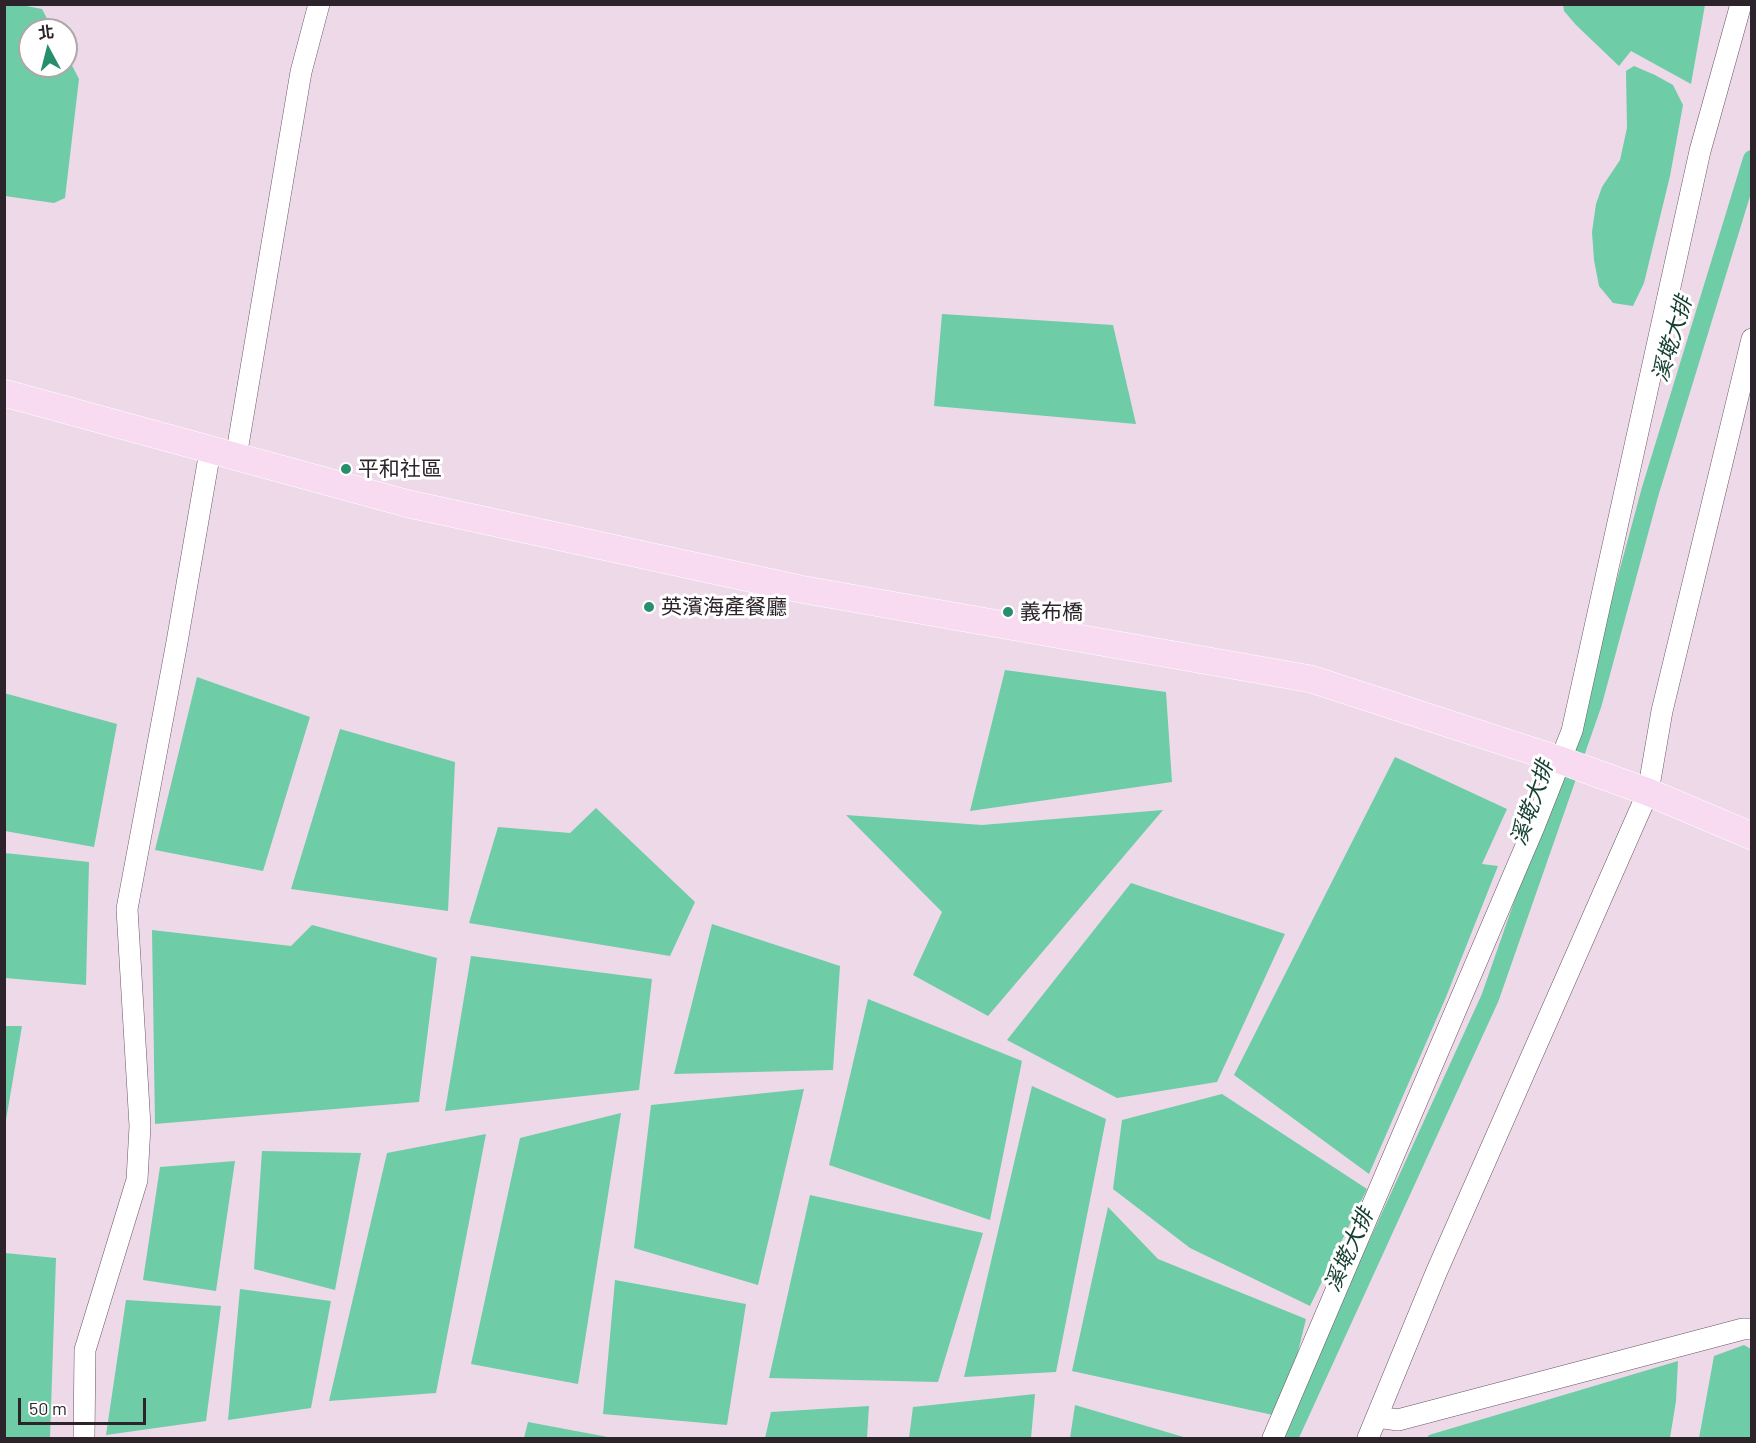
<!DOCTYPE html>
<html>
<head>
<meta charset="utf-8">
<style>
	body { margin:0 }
	#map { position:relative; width:1756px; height:1443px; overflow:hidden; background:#eed9e9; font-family:Barlow,"Noto Sans TC",sans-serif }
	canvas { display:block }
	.frame { position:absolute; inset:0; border:6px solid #2c242a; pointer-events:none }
	.north { position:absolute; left:18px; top:18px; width:60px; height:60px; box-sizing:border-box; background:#fff; border:2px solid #aba7aa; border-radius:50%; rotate:353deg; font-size:16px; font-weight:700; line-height:24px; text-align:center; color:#2c242a }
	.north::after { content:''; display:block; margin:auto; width:21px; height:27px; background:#278f6b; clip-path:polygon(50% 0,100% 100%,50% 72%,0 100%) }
	.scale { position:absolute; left:18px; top:1398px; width:128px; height:27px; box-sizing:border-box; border:3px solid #2c242a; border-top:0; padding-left:8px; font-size:18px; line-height:21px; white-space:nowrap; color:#2c242a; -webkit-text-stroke:4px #fff; paint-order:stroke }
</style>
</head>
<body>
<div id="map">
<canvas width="1756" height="1443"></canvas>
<div class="frame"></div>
<div class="north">北</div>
<div class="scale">50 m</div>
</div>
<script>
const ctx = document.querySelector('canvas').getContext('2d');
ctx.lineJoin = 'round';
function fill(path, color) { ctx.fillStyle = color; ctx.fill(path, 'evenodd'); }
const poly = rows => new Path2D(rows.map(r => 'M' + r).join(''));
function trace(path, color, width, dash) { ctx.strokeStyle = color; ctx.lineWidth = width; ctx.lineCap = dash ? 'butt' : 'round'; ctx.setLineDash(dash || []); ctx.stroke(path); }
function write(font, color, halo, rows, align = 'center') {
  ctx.font = font + ' Barlow,"Noto Sans TC",sans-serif'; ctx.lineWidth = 6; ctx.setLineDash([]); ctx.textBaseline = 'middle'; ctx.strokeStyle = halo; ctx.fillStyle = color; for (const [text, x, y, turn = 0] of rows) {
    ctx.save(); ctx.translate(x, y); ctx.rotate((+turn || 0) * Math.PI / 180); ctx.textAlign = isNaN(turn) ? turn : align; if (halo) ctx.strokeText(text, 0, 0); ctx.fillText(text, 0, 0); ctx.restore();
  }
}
const water = poly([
	[4,5,21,5,42,9,53,30,30,30,30,66,66,66,66,54,79,79,65,198,54,203,5,196],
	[1563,5,1705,5,1691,84,1631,51,1619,66,1576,25,1564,11],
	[1634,66,1655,75,1673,85,1683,105,1670,176,1644,283,1633,306,1613,303,1599,286,1594,260,1592,232,1596,204,1602,187,1620,160,1627,128,1626,71],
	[942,314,1113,325,1136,424,934,406],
	[1005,670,1166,692,1172,782,970,811],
	[197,677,310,717,263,871,155,850],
	[4,693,117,724,94,847,5,831],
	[340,729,455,762,448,911,291,889],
	[1395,757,1507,809,1482,864,1498,866,1446,997,1369,1174,1234,1075],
	[596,808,695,902,670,956,469,923,498,827,570,833],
	[1163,810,988,1016,913,975,942,912,846,815,982,825],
	[5,853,89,862,86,985,5,978],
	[1131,883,1285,934,1217,1082,1117,1098,1007,1040],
	[712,924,840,966,833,1070,674,1074],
	[312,925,437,958,419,1102,155,1124,152,930,291,946],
	[471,956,652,979,639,1090,445,1111],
	[868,999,1022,1061,990,1220,829,1165],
	[5,1026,22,1026,5,1126,4,1026],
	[1032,1086,1106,1119,1056,1372,964,1377],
	[804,1089,758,1285,634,1248,651,1105],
	[1222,1094,1367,1189,1310,1306,1190,1248,1113,1189,1122,1120],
	[621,1113,578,1384,471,1364,520,1138],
	[486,1134,436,1393,329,1401,387,1153],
	[262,1151,361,1153,335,1290,254,1269],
	[235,1161,216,1291,143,1280,160,1167],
	[810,1195,983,1233,938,1382,769,1378],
	[1108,1207,1158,1259,1306,1319,1282,1417,1072,1371],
	[5,1253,56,1258,50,1438,5,1438],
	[615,1280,746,1304,727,1425,603,1414],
	[240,1289,331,1301,311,1408,228,1420],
	[126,1300,221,1306,206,1421,106,1435],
	[1744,1345,1751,1349,1751,1438,1699,1438,1714,1356],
	[1678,1361,1676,1401,1670,1438,1427,1438,1429,1435],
	[1035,1394,1031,1438,909,1438,913,1407],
	[1075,1405,1187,1438,1070,1438],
	[869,1406,867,1438,765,1438,771,1412],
	[528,1422,613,1438,524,1438]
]);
const canal = poly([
	[1289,1438,1490,998,1593,703,1650,492,1752,159]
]);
const minor = poly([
	[236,457,301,72,319,4],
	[1378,1417,1398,1420,1743,1329,1752,1329],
	[84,1438,85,1350,137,1180,140,1126,127,909,177,642,210,451],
	[1273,1438,1534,827,1572,731,1700,151,1741,4],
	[1368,1438,1436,1273,1648,792,1662,711,1752,339]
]);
const major = poly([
	[4,393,409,504,800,589,1311,679,1560,760,1648,792,1752,836]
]);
const markers = [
	[346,469,6,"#278f6b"],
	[649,607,6,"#278f6b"],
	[1008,612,6,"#278f6b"]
];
const poiNames = [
	["平和社區",358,469],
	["英濱海產餐廳",661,607],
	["義布橋",1020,612]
];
const waterNames = [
	["溪墘大排",1672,339,-73],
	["溪墘大排",1532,803,-71],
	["溪墘大排",1349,1250,-66]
];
fill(water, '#6ecca7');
trace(canal, '#6ecca7', 18);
trace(minor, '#685664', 22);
trace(major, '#fff', 28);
trace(minor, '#fff', 21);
trace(major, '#f8dbf1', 27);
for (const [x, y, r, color] of markers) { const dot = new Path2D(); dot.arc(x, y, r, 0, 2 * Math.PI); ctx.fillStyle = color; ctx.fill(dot); trace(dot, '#fff', 2); }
write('21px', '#2c242a', '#fff', poiNames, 'left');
write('italic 22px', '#164030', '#fff', waterNames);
</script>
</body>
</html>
